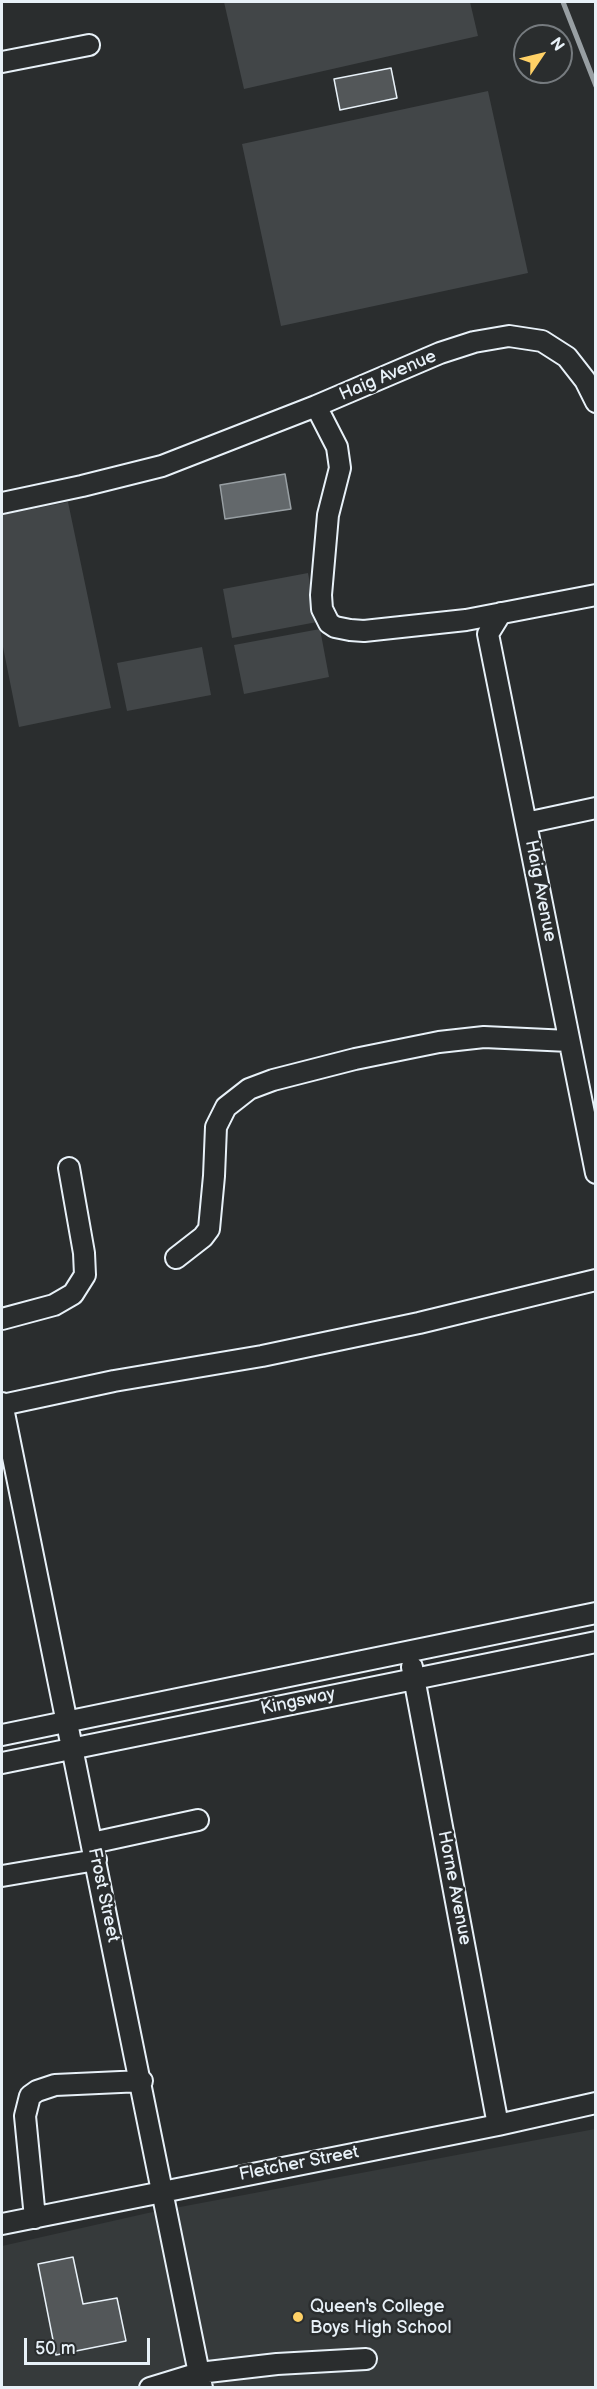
<!DOCTYPE html>
<html>
<head>
<meta charset="utf-8">
<style>
	body { margin:0 }
	#map { position:relative; width:597px; height:2389px; overflow:hidden; background:#2a2d2e; font-family:"Balsamiq Sans",sans-serif }
	canvas { display:block }
	.frame { position:absolute; inset:0; border:3px solid #e8f1f8; pointer-events:none }
	.north { position:absolute; left:513px; top:24px; width:60px; height:60px; box-sizing:border-box; background:#2a2d2e; border:2px solid #767b7f; border-radius:50%; rotate:55deg; font-size:16px; font-weight:700; line-height:24px; text-align:center; color:#e8f1f8 }
	.north::after { content:''; display:block; margin:auto; width:21px; height:27px; background:#ffd166; clip-path:polygon(50% 0,100% 100%,50% 72%,0 100%) }
	.scale { position:absolute; left:24px; top:2338px; width:126px; height:27px; box-sizing:border-box; border:3px solid #e8f1f8; border-top:0; padding-left:8px; font-size:18px; line-height:21px; white-space:nowrap; color:#e8f1f8; -webkit-text-stroke:4px #2a2d2e; paint-order:stroke }
</style>
</head>
<body>
<div id="map">
<canvas width="597" height="2389"></canvas>
<div class="frame"></div>
<div class="north">N</div>
<div class="scale">50 m</div>
</div>
<script>
const ctx = document.querySelector('canvas').getContext('2d');
ctx.lineJoin = 'round';
function fill(path, color) { ctx.fillStyle = color; ctx.fill(path, 'evenodd'); }
const poly = rows => new Path2D(rows.map(r => 'M' + r).join(''));
function trace(path, color, width, dash) { ctx.strokeStyle = color; ctx.lineWidth = width; ctx.lineCap = dash ? 'butt' : 'round'; ctx.setLineDash(dash || []); ctx.stroke(path); }
function write(font, color, halo, rows, align = 'center') {
  ctx.font = font + ' "Balsamiq Sans",sans-serif'; ctx.lineWidth = 5; ctx.setLineDash([]); ctx.textBaseline = 'middle'; ctx.strokeStyle = halo; ctx.fillStyle = color; for (const [text, x, y, turn = 0] of rows) {
    ctx.save(); ctx.translate(x, y); ctx.rotate((+turn || 0) * Math.PI / 180); ctx.textAlign = isNaN(turn) ? turn : align; if (halo) ctx.strokeText(text, 0, 0); ctx.fillText(text, 0, 0); ctx.restore();
  }
}
const built = poly([
	[595,2129,595,2387,2,2387,2,2246,148,2213]
]);
const green = poly([
	[224,2,470,2,478,36,244,89],
	[488,91,528,273,281,326,242,144],
	[68,502,111,708,19,727,2,642,2,515],
	[308,573,317,622,232,638,223,589],
	[320,629,329,677,244,694,234,645],
	[202,647,211,695,127,711,117,663]
]);
const water = poly([
	[285,474,291,509,225,519,220,485,285,474]
]);
const stream = poly([
	[563,2,596,86]
]);
const building = poly([
	[391,68,397,98,340,110,334,79,391,68],
	[73,2257,83,2304,117,2298,126,2341,56,2355,38,2264,73,2257]
]);
const minor = poly([
	[2,62,89,45],
	[316,406,337,447,340,468,328,515,321,595,322,609,329,623,335,627,350,630,364,631,466,620,596,595],
	[2,503,82,486,162,466,316,406,440,353,474,342,509,336,542,341,567,357,585,380,596,402],
	[501,613,488,634,596,1173],
	[526,823,596,808],
	[176,1258,203,1237,209,1229,214,1176,216,1127,226,1107,249,1089,273,1080,355,1059,439,1042,484,1037,569,1041],
	[2,1319,54,1305,73,1294,85,1275,84,1253,69,1168],
	[2,1403,202,2388],
	[2,1405,114,1381,262,1356,419,1323,596,1280],
	[412,1667,498,2125],
	[2,1735,596,1613],
	[2,1763,596,1642],
	[92,1843,198,1820],
	[2,1876,96,1860],
	[35,2218,25,2116,30,2096,37,2091,55,2085,142,2081],
	[2,2224,498,2125,596,2103],
	[150,2388,199,2373,277,2364,366,2359]
]);
const markers = [
	[298,2317,6,"#ffd166"]
];
const streetNames = [
	["Haig Avenue",388,376,-23],
	["Haig Avenue",540,891,79],
	["Kingsway",298,1702,-12],
	["Horne Avenue",454,1888,79],
	["Frost Street",103,1895,78],
	["Fletcher Street",299,2164,-11]
];
const poiNames = [
	["Queen's College",310,2307],
	["Boys High School",310,2328]
];
fill(built, '#363a3b');
fill(green, '#424648');
fill(water, '#63686b');
trace(water, '#989fa3', 1.5);
trace(stream, '#989fa3', 5);
fill(building, '#535759');
trace(building, '#e8f1f8', 1.5);
trace(minor, '#e8f1f8', 24);
trace(minor, '#2a2d2e', 20);
for (const [x, y, r, color] of markers) { const dot = new Path2D(); dot.arc(x, y, r, 0, 2 * Math.PI); ctx.fillStyle = color; ctx.fill(dot); trace(dot, '#2a2d2e', 2); }
write('18px', '#e8f1f8', '#2a2d2e', streetNames);
write('18px', '#e8f1f8', '#2a2d2e', poiNames, 'left');
</script>
</body>
</html>
